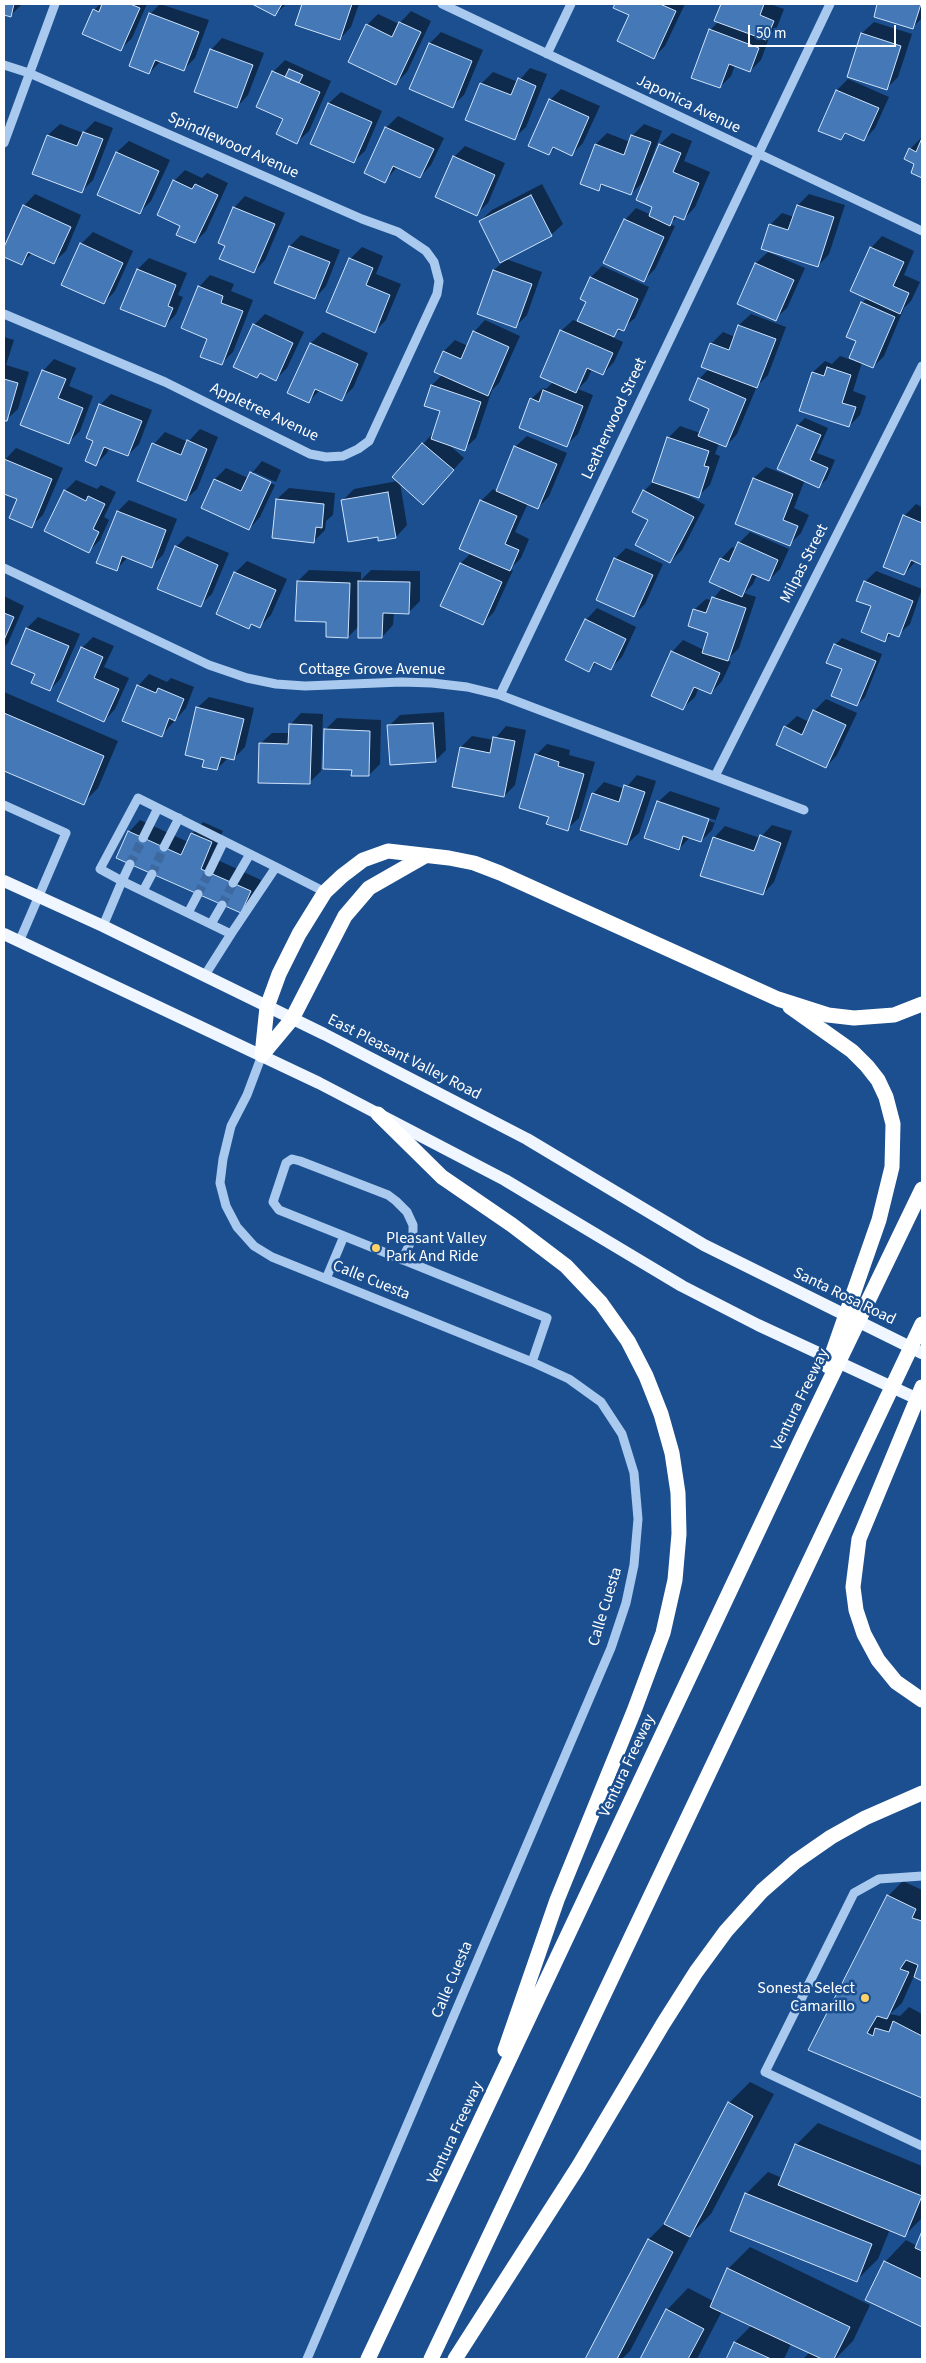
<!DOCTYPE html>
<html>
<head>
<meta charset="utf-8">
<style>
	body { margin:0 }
	#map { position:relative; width:926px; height:2363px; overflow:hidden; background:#1b4f8f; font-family:"Source Sans 3",sans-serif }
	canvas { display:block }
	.frame { position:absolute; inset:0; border:5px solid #fff; pointer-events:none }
	.scale { position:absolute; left:748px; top:25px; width:148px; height:22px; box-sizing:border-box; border:2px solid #fff; border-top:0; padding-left:6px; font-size:15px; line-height:18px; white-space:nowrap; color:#fff; -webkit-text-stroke:4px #1b4f8f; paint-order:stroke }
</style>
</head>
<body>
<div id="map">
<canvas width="926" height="2363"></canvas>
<div class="frame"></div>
<div class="scale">50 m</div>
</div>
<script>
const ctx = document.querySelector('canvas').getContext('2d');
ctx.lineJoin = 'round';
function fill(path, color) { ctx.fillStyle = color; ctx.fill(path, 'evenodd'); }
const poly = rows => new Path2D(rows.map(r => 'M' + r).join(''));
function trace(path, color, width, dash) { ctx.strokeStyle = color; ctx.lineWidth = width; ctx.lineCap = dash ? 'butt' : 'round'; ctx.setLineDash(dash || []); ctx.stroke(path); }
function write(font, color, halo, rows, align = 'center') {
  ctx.font = font + ' "Source Sans 3",sans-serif'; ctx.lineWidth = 5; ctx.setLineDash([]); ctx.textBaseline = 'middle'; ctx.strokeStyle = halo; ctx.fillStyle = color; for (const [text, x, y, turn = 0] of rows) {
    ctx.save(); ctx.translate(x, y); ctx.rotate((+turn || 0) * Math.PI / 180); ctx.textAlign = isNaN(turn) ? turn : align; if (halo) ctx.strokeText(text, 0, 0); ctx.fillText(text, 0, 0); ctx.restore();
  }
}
const shadow = poly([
	[4,4,22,4,11,15,4,14],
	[100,4,147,4,132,38,121,49,94,10],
	[160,4,209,20,195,58,184,69,161,61,149,73,150,14],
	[255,4,286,4,275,15],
	[304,4,359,4,351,27,340,39,297,24],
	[616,4,685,4,665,46,654,57,631,15,614,7],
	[722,4,770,4,784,9,777,27,770,35,761,60,750,71,735,65,731,76,720,87,710,30,719,21,716,20],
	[879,4,922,4,922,18,913,27,875,16],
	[411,11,431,21,407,72,396,83,367,25,378,14,399,24],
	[874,22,912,34,898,77,887,88,862,33],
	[441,32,483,50,464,95,452,106,411,88,430,43],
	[222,38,264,53,248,95,237,107,211,50],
	[285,60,331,81,309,131,297,142,284,118,273,72],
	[530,68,547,74,526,127,514,138,481,84,493,72,518,82],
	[848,79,889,97,875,128,864,140,847,133,841,139,820,130,837,90],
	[561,89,600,106,583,143,572,154,556,147,549,154,550,100],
	[341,92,382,111,365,151,353,162,312,144,329,103],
	[398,116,444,138,431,165,420,177,398,166,385,181,366,172,386,128],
	[95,121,113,128,93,180,82,191,34,173,48,135,60,124,83,133],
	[644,124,662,131,647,171,649,171,660,144,672,133,692,141,684,161,710,172,695,207,684,219,678,216,670,224,675,226,655,269,644,280,625,220,636,208,651,215,654,207,645,180,631,194,604,184,599,189,582,183,596,144,607,133,630,142,632,136],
	[921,138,922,138,922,176,912,172,916,164,910,149],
	[129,141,170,160,151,201,139,213,98,194,117,152],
	[465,146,505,163,488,203,476,214,454,157],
	[185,170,202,178,207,173,228,183,206,231,195,242,181,225,174,181],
	[542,184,563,224,551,235,480,221,492,210],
	[35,194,81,215,66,251,54,262,33,252,22,263,4,255,4,250,24,206],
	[809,194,845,205,829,254,818,266,770,225,782,213,794,217,798,205],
	[245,196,285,213,265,260,254,272,227,245,234,208],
	[93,232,133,251,115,291,104,303,81,244],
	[301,235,340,250,326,286,315,298,290,246],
	[882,236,914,251,904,275,920,282,911,301,904,308,884,356,873,367,862,362,853,391,866,396,860,415,849,426,813,372,825,361,832,364,840,356,857,362,857,341,862,303,867,298,871,248],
	[362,247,383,256,376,274,401,284,386,320,374,332,350,259],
	[768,252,805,268,787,308,775,319,739,303,756,263],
	[149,258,187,273,178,295,183,297,176,314,165,326,138,269],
	[506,259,542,272,527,315,516,326,479,313,494,270],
	[602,266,649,287,635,318,612,337,623,342,614,362,603,374,592,369,587,380,578,389,593,395,578,434,566,445,531,399,543,388,546,389,553,382,561,331,573,320,578,322,588,301,581,298,591,277],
	[210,275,234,284,231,291,253,300,233,352,221,364,209,338,199,287],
	[265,314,304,332,287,368,276,379,261,372,257,377,254,325],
	[751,314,786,327,768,375,757,386,737,434,726,446,719,443,715,454,720,456,710,485,698,496,677,489,705,505,682,550,670,562,649,520,644,491,653,482,669,437,680,426,700,433,711,408,699,379,709,369,711,344,723,332,735,337,739,325],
	[485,320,520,336,499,383,492,390,476,438,464,449,447,443,464,458,423,504,400,483,407,525,396,537,379,535,342,501,354,489,398,481,393,477,434,432,442,410,432,385,443,374,435,371,444,351,455,340,468,346,474,332],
	[323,332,368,353,353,388,341,399,320,390,309,401,289,393,311,343],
	[4,337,14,340,6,365,29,372,18,409,6,420,4,419],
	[54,359,76,368,69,386,93,396,80,431,68,443,43,371],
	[111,394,152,410,139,444,128,455,109,448,107,453,96,464,94,440,100,405],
	[805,418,828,428,817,453,835,460,827,479,819,486,779,468,798,425],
	[200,429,218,437,197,489,185,500,154,444,165,432,188,442],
	[527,436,567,453,549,496,538,508,528,503,515,532,529,539,521,558,510,569,513,570,494,612,483,623,461,563,471,553,481,501,493,489,497,491,515,447],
	[16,448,63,468,43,515,31,526,19,499,4,492,4,461],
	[262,461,281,470,276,482,254,472,254,475,275,485,260,517,249,529,202,507,215,479,226,468,248,478],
	[766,467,804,482,794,508,809,515,801,533,790,544,736,523,754,478],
	[76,480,97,489,101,485,116,492,104,517,109,520,100,540,89,551,65,491],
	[289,488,335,493,333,515,326,521,325,530,314,541,273,537,277,499],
	[129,500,177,519,163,555,151,566,128,557,116,570,118,511],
	[916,504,922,507,922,563,916,561,904,574,904,516],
	[750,532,789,549,780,569,769,580,757,575,753,584,744,593,756,597,739,648,727,660,731,662,722,681,711,693,699,687,695,697,683,708,672,652,683,640,704,650,710,632,694,610,706,599,712,600,723,587,721,559,732,547,736,549,739,543],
	[187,536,229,553,212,594,200,605,176,547],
	[626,548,663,564,645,604,634,615,615,559],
	[247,561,287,579,271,615,260,626,252,623,248,627,217,614,236,572],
	[309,570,361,572,361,580,371,570,420,571,420,601,409,612,394,612,393,625,382,637,359,626,348,637,327,621,298,581],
	[876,571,922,589,910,624,898,635,892,633,885,641,865,582],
	[4,596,24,606,8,643,4,647],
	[597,608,636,627,622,657,610,669,597,662,589,671,586,620],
	[38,617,80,634,61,678,50,690,37,673,12,663,27,628],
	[93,637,114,646,104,667,129,678,115,709,104,721,82,648],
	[842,638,882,654,865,697,857,705,835,645],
	[149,674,167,682,171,678,194,687,186,708,161,736,138,686],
	[4,692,118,741,98,788,83,803,4,769],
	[209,697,254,708,245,747,233,759,228,758,217,769,205,759,197,708],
	[826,699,857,713,837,755,826,767,785,727,797,716,809,722,814,711],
	[444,712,446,750,435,761,389,726,400,715],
	[301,713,323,714,321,771,309,783,260,744,272,733,290,733,290,725],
	[337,718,381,720,380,764,369,775,353,769,325,730],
	[506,726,526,730,515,785,504,796,461,747,472,736,494,740],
	[547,744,570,750,569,755,595,762,579,818,567,829,551,816,536,755],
	[637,775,656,781,639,833,627,844,593,794,604,782,625,789],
	[670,791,720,808,712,830,701,841,690,837,679,849,658,802],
	[663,802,715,820,715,823,663,805],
	[140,820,188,842,192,834,203,822,223,831,211,857,261,880,252,900,241,911,129,832],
	[772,825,792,831,774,882,763,894,714,838,725,826,760,838],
	[903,1881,922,1890,922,1980,914,1976,902,2003,890,2014,900,2016,909,2007,922,2014,922,2096,810,2049,888,1896],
	[750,2082,774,2094,711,2214,692,2233,630,2351,622,2359,586,2359,649,2239,667,2221,729,2103],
	[818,2123,922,2166,922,2218,905,2235,890,2229,878,2259,857,2280,732,2230,746,2194,768,2172,782,2178,796,2145],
	[922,2234,922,2327,867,2300,885,2262,906,2240,917,2246],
	[750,2247,870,2305,853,2341,835,2359,803,2359,810,2352,791,2344,784,2359,727,2359,735,2342,752,2325,722,2311,697,2359,641,2359,667,2310,688,2288,713,2301,728,2269]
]);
const building = poly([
	[4,4,14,4,11,17,4,15,4,4],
	[102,4,130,4,140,8,121,51,82,34,93,9,99,12,102,4],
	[252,4,282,4,275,16,252,4],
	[302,4,352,4,340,40,295,25,302,4],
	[615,4,660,4,676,11,654,59,617,41,629,15,613,8,615,4],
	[721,4,764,4,760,15,774,21,766,40,714,21,721,4],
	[877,4,921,4,913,29,874,17,877,4],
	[149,13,199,32,184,71,155,60,149,74,129,66,149,13],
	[399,22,421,32,396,85,348,62,366,24,392,37,399,22],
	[709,29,759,48,750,72,729,64,720,88,691,78,709,29],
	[861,33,901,46,887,90,847,77,861,33],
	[429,43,472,61,453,108,409,89,429,43],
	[210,49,253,65,237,108,194,92,210,49],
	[289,69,303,75,299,83,285,77,289,69],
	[272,71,320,92,297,144,276,134,283,119,256,107,272,71],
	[518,78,536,86,515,140,465,120,480,83,511,95,518,78],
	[836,90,879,108,864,141,845,133,841,140,818,131,836,90],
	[549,99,589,117,572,156,553,147,549,155,528,146,549,99],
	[328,103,372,122,354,163,310,144,328,103],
	[385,127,434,149,420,178,393,166,385,183,364,173,385,127],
	[83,132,103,139,82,193,32,174,47,135,77,146,83,132],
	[631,135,651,142,631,195,601,184,599,191,580,184,595,144,624,155,631,135],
	[922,138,922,178,911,173,914,164,904,159,909,148,916,152,922,138],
	[659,144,681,153,673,172,699,183,684,220,674,216,670,226,649,216,652,207,636,200,659,144],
	[116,152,159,171,140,214,97,195,116,152],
	[453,156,495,175,477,216,435,197,453,156],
	[173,180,192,189,195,184,218,195,195,243,176,235,180,226,157,215,173,180],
	[531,195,552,236,500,263,479,221,531,195],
	[23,205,71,227,54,264,28,252,22,265,4,257,4,247,23,205],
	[797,205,834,217,818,267,761,249,769,224,788,230,797,205],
	[233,207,275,224,254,273,219,259,225,246,218,243,233,207],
	[624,219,664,237,644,282,603,263,624,219],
	[80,243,123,263,104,304,61,285,80,243],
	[289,246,330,262,315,299,274,283,289,246],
	[870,247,904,262,893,286,909,293,900,314,850,291,870,247],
	[349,258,373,268,366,285,390,295,375,333,326,312,349,258],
	[755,263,794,280,776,321,737,304,755,263],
	[137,269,176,285,168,306,173,308,165,327,120,309,137,269],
	[493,270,532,284,516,328,477,314,493,270],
	[590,277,638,299,624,331,618,329,614,337,577,321,586,302,580,299,590,277],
	[198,286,223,296,221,303,243,311,222,365,200,357,207,339,181,328,198,286],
	[861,302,895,317,873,368,849,358,856,341,846,337,861,302],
	[253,324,293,343,276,381,260,373,257,378,233,367,253,324],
	[738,325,776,339,757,388,701,367,710,343,729,350,738,325],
	[560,330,613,353,603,375,587,368,576,393,540,377,560,330],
	[473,331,509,347,488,396,434,372,443,351,461,359,473,331],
	[310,343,358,364,342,401,315,389,309,403,287,393,310,343],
	[827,367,851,375,842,403,856,407,849,427,799,411,812,372,824,376,827,367],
	[42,370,66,379,58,398,83,408,69,444,20,425,42,370],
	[698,378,746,399,726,447,698,436,709,409,689,400,698,378],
	[4,379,18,383,7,421,4,421,4,379],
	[431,385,481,402,465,451,431,439,440,411,424,406,431,385],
	[543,390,583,406,567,447,519,428,530,398,539,402,543,390],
	[99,404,142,421,128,456,104,447,96,466,85,461,93,441,86,438,99,404],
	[797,425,821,435,810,460,828,468,819,488,777,469,797,425],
	[667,437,709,451,704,466,709,467,699,498,652,482,667,437],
	[187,440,207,449,186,501,137,481,152,443,181,455,187,440],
	[422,443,454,470,423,505,392,477,422,443],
	[514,446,557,464,538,509,496,491,514,446],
	[4,459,52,479,32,528,9,518,17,499,4,494,4,459],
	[250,472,271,482,249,530,201,508,214,479,241,491,250,472],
	[753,478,793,494,783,520,798,526,790,546,735,524,753,478],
	[64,490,86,501,88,496,105,504,93,529,99,532,89,553,44,531,64,490],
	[643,490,694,517,670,563,635,545,648,520,632,512,643,490],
	[388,492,396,538,378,541,378,537,348,542,341,500,388,492],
	[276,499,324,504,322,528,316,527,314,543,272,538,276,499],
	[480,500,517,516,505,544,519,550,510,571,459,549,480,500],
	[117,511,166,530,152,568,122,556,117,571,96,563,117,511],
	[903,515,922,523,922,565,911,560,904,575,883,567,903,515],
	[738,542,778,560,769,581,752,574,742,597,709,582,720,558,729,562,738,542],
	[175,546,218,565,201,607,157,589,175,546],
	[614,558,653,575,634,617,596,600,614,558],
	[460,563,502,582,483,625,440,606,460,563],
	[234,572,276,590,260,628,251,624,249,629,216,614,234,572],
	[297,581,350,583,348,638,326,637,326,622,295,621,297,581],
	[358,581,410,582,409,614,383,613,382,638,358,638,358,581],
	[864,581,913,601,899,637,888,633,885,642,861,632,871,606,856,601,864,581],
	[712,597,746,608,728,661,702,653,708,633,688,626,693,609,706,613,712,597],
	[4,613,14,617,4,640,4,613],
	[585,619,626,639,611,670,594,662,589,672,565,660,585,619],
	[26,628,69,646,50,691,31,683,35,674,11,664,26,628],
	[834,644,876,661,857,706,831,696,842,669,826,663,834,644],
	[81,647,103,657,94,678,119,689,104,722,57,701,81,647],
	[671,651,720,673,711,694,694,687,683,710,651,696,671,651],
	[137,685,156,693,158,688,184,699,175,721,169,718,162,737,122,721,137,685],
	[196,707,244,719,234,760,221,757,217,770,202,767,204,760,185,755,196,707],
	[813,710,846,725,826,768,776,745,784,726,802,735,813,710],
	[4,713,104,756,84,805,4,771,4,713],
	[433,723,436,762,390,765,387,725,433,723],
	[289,724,312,725,310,784,258,783,259,743,288,744,289,724],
	[324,729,370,731,369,776,351,776,352,770,323,769,324,729],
	[493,737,515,741,504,797,452,787,460,747,490,753,493,737],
	[535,754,559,762,558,766,584,774,568,831,546,824,549,817,519,808,535,754],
	[624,785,645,792,627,845,580,830,592,793,619,802,624,785],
	[657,801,709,819,701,842,683,836,679,850,644,838,657,801],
	[128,831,181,855,191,833,212,842,201,869,251,891,241,913,116,858,128,831],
	[760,835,781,843,763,895,700,876,713,837,754,851,760,835],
	[887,1895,916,1909,912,1918,922,1921,922,1981,914,1977,918,1965,906,1960,900,1969,909,1972,887,2019,877,2016,867,2033,873,2036,875,2028,889,2032,893,2021,922,2036,922,2098,808,2050,887,1895],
	[728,2102,753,2116,690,2237,664,2224,728,2102],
	[795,2144,922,2196,905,2237,778,2185,795,2144],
	[745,2193,872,2244,857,2282,730,2231,745,2193],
	[922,2231,922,2251,915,2248,922,2231],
	[648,2239,673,2252,617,2359,585,2359,648,2239],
	[884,2261,922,2279,922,2327,865,2300,884,2261],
	[727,2268,850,2327,834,2359,822,2359,710,2307,727,2268],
	[666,2309,704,2329,688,2359,640,2359,666,2309],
	[734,2342,771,2359,726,2359,734,2342]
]);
const minorTunnel = poly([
	[130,864,143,838],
	[152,874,164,847],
	[198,894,209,872],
	[222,905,233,883]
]);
const minor = poly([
	[442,4,922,231],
	[547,54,571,4],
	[4,65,29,73,362,219,398,232,426,251,434,262,439,281,437,294,369,441,358,449,343,456,326,457,310,454,165,382,4,314],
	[4,143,55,4],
	[4,568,209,665,247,678,276,684,305,686,401,682,432,683,467,687,500,695,804,810],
	[500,695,830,4],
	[715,776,922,366],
	[4,805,66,833,19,942],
	[143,838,158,808],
	[164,847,179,818],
	[130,864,122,881,100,869,138,798,276,867],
	[209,872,224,841],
	[233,883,250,854],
	[143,891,152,874],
	[188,913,198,894],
	[211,924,222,905],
	[103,926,122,881,231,934,205,975],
	[231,934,276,867,325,892],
	[262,1055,247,1095,231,1126,223,1159,220,1183,226,1206,237,1227,254,1246,272,1257,532,1362,569,1379,601,1402,622,1434,634,1473,638,1519,634,1565,626,1603,611,1648,307,2359],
	[402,1260,413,1237,413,1225,407,1212,396,1201,388,1195,300,1161,292,1159,286,1163,273,1202,279,1210,344,1236,547,1318,532,1362],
	[326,1279,344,1236],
	[922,1876,879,1879,854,1893,765,2072,922,2146]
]);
const major = poly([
	[4,881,103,926,324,1034,527,1139,704,1245,922,1353],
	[4,934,319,1083,505,1180,682,1286,758,1325,922,1401]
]);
const highway = poly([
	[790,1007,852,1051,867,1066,878,1080,886,1097,893,1124,892,1167,879,1220,828,1366],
	[262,1055,267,1007,279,974,299,934,325,892,342,876,363,860,388,851,449,858,474,863,500,873,778,999,828,1015,854,1018,894,1015,922,1004],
	[262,1055,292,1019,345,916,369,888,425,856],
	[378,1114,442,1177,512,1225,566,1266,601,1303,628,1341,646,1376,661,1414,672,1453,678,1493,679,1534,675,1580,663,1633,634,1711,557,1900,505,2050],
	[922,1387,859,1539,853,1587,856,1610,864,1634,878,1660,896,1682,922,1700],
	[368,2359,801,1440,922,1189],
	[431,2359,922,1324],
	[455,2359,578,2167,663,2024,696,1972,726,1931,762,1891,795,1862,831,1837,865,1818,922,1793]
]);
const markers = [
	[376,1248,5,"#ffd166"],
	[865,1998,5,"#ffd166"]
];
const streetNames = [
	["Japonica Avenue",688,105,26],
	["Spindlewood Avenue",233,146,24],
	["Appletree Avenue",264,413,25],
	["Leatherwood Street",615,419,-65],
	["Milpas Street",805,564,-63],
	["Cottage Grove Avenue",372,670],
	["East Pleasant Valley Road",404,1058,27],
	["Calle Cuesta",371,1281,22],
	["Santa Rosa Road",844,1297,26],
	["Ventura Freeway",801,1400,-64],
	["Calle Cuesta",606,1607,-73],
	["Ventura Freeway",628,1766,-65],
	["Calle Cuesta",453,1980,-67],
	["Ventura Freeway",456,2133,-65]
];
const poiNames = [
	["Pleasant Valley",386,1239],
	["Park And Ride",386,1257],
	["Sonesta Select",855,1989,"right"],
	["Camarillo",855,2007,"right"]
];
fill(shadow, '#0007');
fill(building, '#4478b7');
trace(building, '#cfe3fa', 1);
trace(minorTunnel, '#3d69a0', 9, [9, 4.5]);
trace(minor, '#a9c9ee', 9);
trace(major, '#f0f6ff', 12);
trace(highway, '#fff', 15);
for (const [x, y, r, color] of markers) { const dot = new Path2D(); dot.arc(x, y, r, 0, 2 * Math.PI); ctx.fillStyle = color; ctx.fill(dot); trace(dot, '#1b4f8f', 2); }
write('16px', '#fff', '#1b4f8f', streetNames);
write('16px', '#fff', '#1b4f8f', poiNames, 'left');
</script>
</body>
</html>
